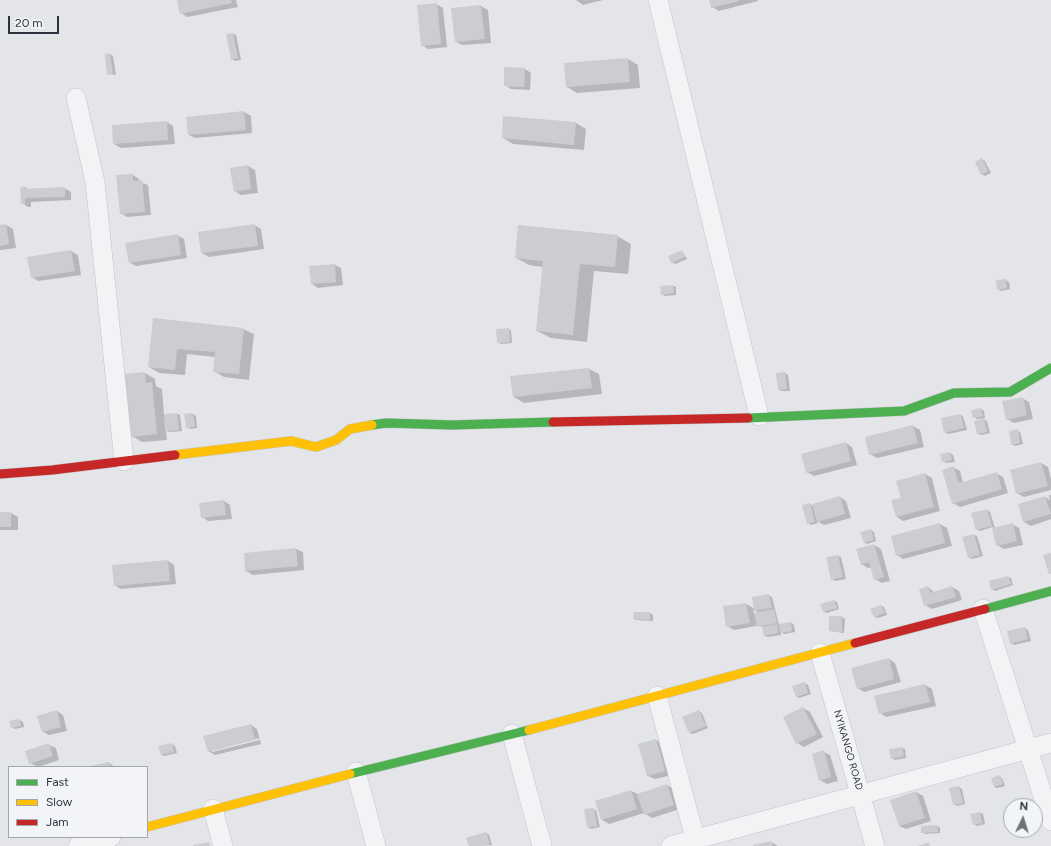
<!DOCTYPE html>
<html>
<head>
<meta charset="utf-8">
<style>
	body { margin:0 }
	#map { position:relative; width:1051px; height:846px; overflow:hidden; background:#e3e5e8; font-family:Figtree,sans-serif }
	canvas { display:block }
	.legend { position:absolute; left:8px; top:766px; width:140px; height:72px; box-sizing:border-box; background:#f2f4f7; border:1px solid #a3a7ad; margin:0; padding:5px 7px; list-style:none; font-size:12px; color:#2c333f }
	.legend li { display:flex; align-items:center; gap:8px; height:20px }
	.legend b { width:20px; border:1px solid #a3a7ad }
	.north { position:absolute; left:1003px; top:798px; width:40px; height:40px; box-sizing:border-box; background:#f2f4f7; border:1px solid #a3a7ad; border-radius:50%; rotate:4deg; font-size:11px; font-weight:700; line-height:16px; text-align:center; color:#2c333f }
	.north::after { content:''; display:block; margin:auto; width:14px; height:18px; background:#6c717a; clip-path:polygon(50% 0,100% 100%,50% 72%,0 100%) }
	.scale { position:absolute; left:8px; top:16px; width:51px; height:18px; box-sizing:border-box; border:2px solid #2c333f; border-top:0; padding-left:5px; font-size:12px; line-height:14px; white-space:nowrap; color:#2c333f; -webkit-text-stroke:3px #f2f4f7; paint-order:stroke }
</style>
</head>
<body>
<div id="map">
<canvas width="1051" height="846"></canvas>
<ul class="legend">
<li><b style="height:5px;background:#4caf50"></b>Fast</li>
<li><b style="height:5px;background:#ffc107"></b>Slow</li>
<li><b style="height:5px;background:#c62828"></b>Jam</li>
</ul>
<div class="north">N</div>
<div class="scale">20 m</div>
</div>
<script>
const ctx = document.querySelector('canvas').getContext('2d');
ctx.lineJoin = 'round';
function fill(path, color) { ctx.fillStyle = color; ctx.fill(path, 'evenodd'); }
const poly = rows => new Path2D(rows.map(r => 'M' + r).join(''));
function trace(path, color, width, dash) { ctx.strokeStyle = color; ctx.lineWidth = width; ctx.lineCap = dash ? 'butt' : 'round'; ctx.setLineDash(dash || []); ctx.stroke(path); }
function write(font, color, halo, rows, align = 'center') {
  ctx.font = font + ' Figtree,sans-serif'; ctx.lineWidth = 3; ctx.setLineDash([]); ctx.textBaseline = 'middle'; ctx.strokeStyle = halo; ctx.fillStyle = color; for (const [text, x, y, turn = 0] of rows) {
    ctx.save(); ctx.translate(x, y); ctx.rotate((+turn || 0) * Math.PI / 180); ctx.textAlign = isNaN(turn) ? turn : align; if (halo) ctx.strokeText(text, 0, 0); ctx.fillText(text, 0, 0); ctx.restore();
  }
}
const shadow = poly([
	[178,0,236,0,238,7,187,17,181,13],
	[576,0,603,0,583,5],
	[710,0,758,0,758,1,719,11,712,7],
	[436,4,443,8,447,47,428,49,422,45],
	[481,6,488,10,491,43,462,45,456,42],
	[233,34,236,35,241,60,235,61,232,59],
	[110,54,113,56,116,75,108,74],
	[628,59,638,65,640,88,577,93,567,87],
	[525,69,531,73,530,90,511,89,505,85],
	[244,112,251,116,252,133,195,138,189,135],
	[167,122,173,126,175,144,121,148,114,144],
	[576,123,586,129,584,150,513,144,503,138],
	[982,159,985,161,991,173,985,176,982,174],
	[248,166,255,170,258,193,241,195,235,191],
	[133,175,139,179,139,182,148,185,151,215,127,217,121,213],
	[25,187,28,189,64,188,71,192,71,200,31,202,31,207,28,207,22,203],
	[6,225,13,229,16,248,0,250,0,226],
	[254,225,261,229,264,249,209,257,202,253],
	[177,235,184,239,187,258,136,266,129,262],
	[617,236,631,244,628,274,594,271,587,342,551,338,537,331,543,267,529,265,516,258],
	[71,251,78,255,81,275,38,281,32,277],
	[682,251,687,259,675,264,672,262],
	[335,265,341,268,343,285,318,288,312,284],
	[1006,280,1009,282,1010,289,1001,291,998,289],
	[673,286,676,287,676,295,665,296,662,294],
	[154,319,243,329,254,334,249,380,224,377,214,371,215,357,187,354,185,375,159,373,149,367],
	[508,329,511,330,512,343,501,344,498,342],
	[589,369,599,374,602,394,524,403,514,397,511,377],
	[145,373,155,379,156,386,162,389,164,415,177,414,180,415,182,431,169,432,166,430,167,440,142,442,132,436],
	[785,373,788,375,790,391,782,391,779,390],
	[1022,398,1029,402,1033,419,1014,423,1007,419],
	[981,409,984,411,985,418,977,419,974,417,972,411],
	[193,414,196,416,197,428,190,429,187,427,186,415],
	[960,415,963,416,967,430,948,434,945,432],
	[982,418,987,421,990,433,981,435,978,434],
	[913,426,920,430,924,447,877,458,870,454],
	[1017,430,1020,432,1023,444,1015,446,1012,444],
	[846,443,852,447,857,465,814,476,807,472],
	[950,453,953,455,955,462,946,463,943,461],
	[1041,463,1048,467,1051,479,1051,490,1024,497,1017,493],
	[953,467,960,471,963,483,996,473,1003,477,1008,493,960,507,953,503],
	[925,474,932,478,940,511,903,521,897,517,902,499],
	[1049,495,1051,495,1051,519,1031,526,1024,522,1019,505,1045,497,1050,500],
	[840,497,846,501,851,518,824,525,817,521,818,523,811,525,808,523,810,504,814,507],
	[224,501,230,505,232,519,208,521,202,517],
	[987,510,990,512,995,528,1012,524,1019,528,1023,545,1004,549,997,545,993,527,980,531,977,529],
	[0,513,11,513,18,517,18,530,0,530],
	[940,524,947,528,952,546,903,559,897,555],
	[871,530,874,532,876,541,867,544,864,542],
	[974,535,977,536,983,556,972,559,969,557,963,538],
	[874,545,881,549,890,581,882,583,875,579,872,567,868,568,861,564],
	[296,549,303,552,304,570,253,575,246,571],
	[838,556,841,557,846,579,835,581,832,579],
	[168,561,174,565,176,584,121,589,114,585],
	[1008,577,1011,578,1013,585,995,591,992,589],
	[928,587,935,593,952,587,959,591,962,600,932,609,925,605],
	[769,596,772,597,779,625,791,623,794,625,795,632,784,634,781,632,781,635,768,637,765,636,763,627,756,625,756,626,734,630,727,626,746,604,755,609],
	[753,609,759,613,754,614],
	[834,601,837,602,839,609,827,613,824,612],
	[881,606,884,607,887,615,878,618,875,617],
	[635,613,650,613,653,615,653,621,637,620,634,619],
	[842,617,845,619,844,633,830,631],
	[1025,628,1028,630,1031,641,1014,645,1011,643],
	[889,659,895,663,901,682,864,692,858,688],
	[805,683,808,685,811,694,799,698,796,696],
	[925,685,932,689,936,706,886,717,880,713,875,696],
	[803,708,810,712,823,737,804,747,797,743],
	[57,711,63,715,67,731,49,735,43,732],
	[699,711,702,713,708,728,693,734,690,733,684,717],
	[20,720,23,722,24,727,15,729,12,727],
	[251,725,257,729,261,744,215,755,208,751],
	[260,738,260,740,212,752,212,749],
	[656,740,663,744,672,775,655,779,648,776,640,744],
	[172,744,175,746,177,753,164,756,161,754],
	[49,745,56,748,59,760,38,767,30,763],
	[902,748,905,749,906,758,895,760,892,758],
	[824,752,830,755,838,781,827,784,820,780],
	[109,763,115,767,92,767],
	[999,776,1002,778,1005,786,997,788,994,787],
	[667,785,673,789,680,809,652,818,644,813,609,824,602,820,596,801,631,791,638,794],
	[959,787,962,789,965,804,957,806,954,804],
	[916,792,923,796,931,821,906,829,899,826],
	[593,809,596,810,600,827,591,829,588,827],
	[980,813,983,814,985,824,977,826,974,824],
	[937,826,940,828,940,833,925,834,922,832],
	[486,833,489,835,492,845,470,846,467,839],
	[771,842,778,846,755,846]
]);
const building = poly([
	[177,0,231,0,232,3,180,14],
	[709,0,739,0,739,1,711,8],
	[437,3,441,44,421,46,417,5],
	[481,5,485,39,455,42,451,8],
	[233,33,238,58,231,60,226,34],
	[110,53,113,74,107,75,105,54],
	[628,58,630,82,566,87,564,63],
	[504,67,525,68,524,87,504,86],
	[244,111,246,130,188,135,186,117],
	[503,116,576,122,574,145,502,138],
	[167,121,168,140,113,144,112,125],
	[982,158,988,171,981,175,975,162],
	[248,165,251,189,234,192,230,168],
	[133,174,133,181,142,180,145,212,120,214,116,175],
	[25,186,25,189,65,187,65,197,25,198,25,204,21,204,20,187],
	[6,224,9,244,0,246,0,225],
	[255,224,258,246,201,253,198,232],
	[518,225,618,235,615,267,580,264,573,335,536,331,543,261,515,258],
	[178,234,181,255,129,263,125,243],
	[71,250,75,271,31,278,27,257],
	[682,250,685,257,671,263,668,256],
	[335,264,336,282,311,284,309,266],
	[1006,279,1007,288,997,290,996,280],
	[673,285,674,293,661,295,660,286],
	[153,318,244,328,239,374,213,372,215,352,177,349,175,370,148,367],
	[509,328,510,342,497,343,496,329],
	[589,368,592,388,513,397,510,376],
	[145,372,146,383,152,382,157,434,131,437,124,374],
	[785,372,787,389,778,390,776,373],
	[1023,397,1027,415,1006,420,1002,401],
	[981,408,983,416,973,418,971,410],
	[177,413,179,430,165,431,164,414],
	[193,413,195,427,186,428,184,414],
	[961,414,964,428,944,433,941,418],
	[984,418,987,432,977,434,974,421],
	[913,425,918,443,869,455,865,437],
	[1018,429,1020,443,1011,445,1009,431],
	[846,442,851,461,806,473,801,454],
	[950,452,952,460,942,462,940,454],
	[1041,462,1048,486,1016,494,1010,470],
	[953,466,959,483,997,472,1002,489,952,504,942,470],
	[925,473,934,507,896,517,891,500,901,498,896,481],
	[840,496,845,514,817,522,812,504],
	[1045,496,1051,514,1023,522,1018,504],
	[224,500,226,515,201,518,199,503],
	[810,503,815,522,807,524,802,505],
	[987,509,992,526,976,530,971,513],
	[0,512,11,512,11,527,0,527],
	[940,523,945,543,896,556,891,536],
	[1013,523,1017,541,996,546,992,528],
	[871,529,874,540,864,543,860,532],
	[974,534,980,555,968,558,962,537],
	[874,544,884,577,874,580,869,562,861,565,856,549],
	[296,548,298,566,245,571,244,553],
	[1051,553,1051,574,1049,574,1043,555],
	[838,555,843,577,831,580,826,557],
	[168,560,170,581,114,586,112,565],
	[1008,576,1011,584,991,590,989,581],
	[928,586,930,593,952,586,956,597,924,606,919,589],
	[769,594,772,608,754,611,752,597],
	[834,600,837,608,823,612,820,604],
	[746,603,750,623,726,627,723,606],
	[881,605,885,613,874,617,870,609],
	[774,609,777,623,757,627,754,613],
	[634,612,650,612,650,620,633,619],
	[829,616,842,616,842,632,829,631],
	[791,622,792,631,780,633,779,624],
	[777,624,778,633,764,636,762,627],
	[1025,627,1028,639,1010,644,1007,631],
	[889,658,894,679,857,689,851,668],
	[805,682,808,693,796,697,792,686],
	[925,684,930,702,879,714,874,696],
	[803,707,817,734,796,744,783,717],
	[57,710,61,727,42,732,37,716],
	[699,710,706,726,689,733,682,717],
	[20,719,21,726,11,728,9,721],
	[251,724,255,740,208,752,203,736],
	[656,739,665,771,647,776,638,744],
	[49,743,53,756,29,764,25,751],
	[172,743,174,752,161,755,158,746],
	[902,747,904,756,891,759,889,749],
	[824,750,831,777,819,781,812,754],
	[109,762,110,767,90,767,90,766],
	[1000,775,1003,784,994,787,991,778],
	[667,784,674,805,644,815,637,794],
	[959,786,963,803,953,805,949,788],
	[631,790,637,809,601,820,595,801],
	[916,791,925,818,899,826,890,800],
	[594,808,597,826,587,828,584,809],
	[980,812,982,823,973,825,970,814],
	[937,825,938,832,921,833,921,826],
	[486,832,490,844,482,846,469,846,466,838],
	[771,841,773,846,753,846,753,845],
	[209,842,210,846,193,846,193,845],
	[929,842,930,846,918,846]
]);
const street = poly([
	[658,0,759,416],
	[76,98,95,182,124,461],
	[983,609,1051,821],
	[820,653,875,846],
	[657,696,697,846],
	[512,734,542,846],
	[356,772,376,846],
	[213,809,223,846],
	[78,846,111,837],
	[671,846,1051,743]
]);
const fast = poly([
	[748,418,904,411,954,393,1010,392,1051,368],
	[372,425,386,423,452,425,553,422],
	[985,609,1051,591],
	[350,774,529,730]
]);
const slow = poly([
	[175,455,291,441,316,447,336,440,350,429,372,425],
	[529,730,855,643],
	[147,827,350,774]
]);
const jam = poly([
	[553,422,748,418],
	[0,474,52,470,175,455],
	[855,643,985,609]
]);
const streetNames = [
	["NYIKANGO ROAD",848,750,74]
];
fill(shadow, '#0003');
fill(building, '#cccdd0');
trace(street, '#c2c3c6', 20);
trace(fast, '#c2c3c6', 10);
trace(slow, '#c2c3c6', 10);
trace(jam, '#c2c3c6', 10);
trace(street, '#f3f3f5', 19);
trace(fast, '#4caf50', 9);
trace(slow, '#ffc107', 9);
trace(jam, '#c62828', 9);
write('10px', '#2c333f', '#f2f4f7', streetNames);
</script>
</body>
</html>
